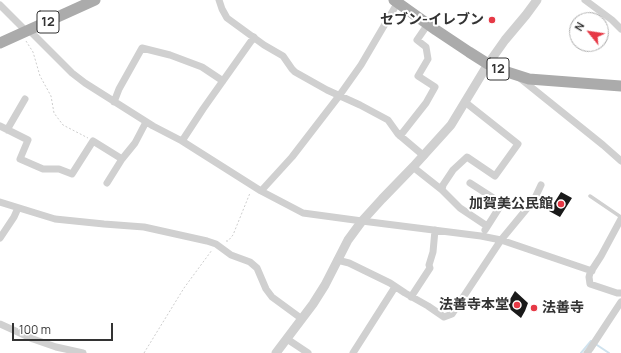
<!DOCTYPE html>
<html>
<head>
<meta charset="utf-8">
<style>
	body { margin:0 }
	#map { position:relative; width:621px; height:353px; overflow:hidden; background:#fff; font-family:Manrope,sans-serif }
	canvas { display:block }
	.north { position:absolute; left:569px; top:12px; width:40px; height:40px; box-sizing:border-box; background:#fff; border:1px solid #adadad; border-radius:50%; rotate:300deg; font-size:11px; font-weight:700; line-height:16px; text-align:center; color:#333 }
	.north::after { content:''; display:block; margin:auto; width:14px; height:18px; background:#e63946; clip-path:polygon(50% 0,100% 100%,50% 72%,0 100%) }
	.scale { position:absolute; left:12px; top:323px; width:101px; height:18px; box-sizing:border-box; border:2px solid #333; border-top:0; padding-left:5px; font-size:12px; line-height:14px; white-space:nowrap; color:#333; -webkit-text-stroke:3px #fff; paint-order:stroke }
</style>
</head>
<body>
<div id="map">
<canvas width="621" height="353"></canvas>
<div class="north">N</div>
<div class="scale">100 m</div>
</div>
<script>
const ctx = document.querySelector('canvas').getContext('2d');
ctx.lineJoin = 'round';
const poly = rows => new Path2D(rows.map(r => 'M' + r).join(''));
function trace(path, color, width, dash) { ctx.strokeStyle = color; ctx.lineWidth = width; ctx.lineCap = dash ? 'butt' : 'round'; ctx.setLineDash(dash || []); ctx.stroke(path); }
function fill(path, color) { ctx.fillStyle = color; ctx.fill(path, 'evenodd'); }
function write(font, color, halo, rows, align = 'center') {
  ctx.font = font + ' Manrope,"Noto Sans JP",sans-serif'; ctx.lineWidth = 4; ctx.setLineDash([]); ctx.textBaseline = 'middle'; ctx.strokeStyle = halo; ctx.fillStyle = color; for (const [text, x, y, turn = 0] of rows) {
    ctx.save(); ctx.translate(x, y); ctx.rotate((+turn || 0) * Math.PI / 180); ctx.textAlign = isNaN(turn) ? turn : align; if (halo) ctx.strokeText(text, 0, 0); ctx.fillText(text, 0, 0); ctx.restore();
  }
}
const stream = poly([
	[581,353,591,341,609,353]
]);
const building = poly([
	[561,192,572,198,560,217,549,211],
	[515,291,528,303,525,311,521,318,506,306]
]);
const path = poly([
	[26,41,33,52,40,76,51,96,54,113,63,125,88,138],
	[226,241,228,241,233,235,250,193],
	[144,353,184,288,212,250]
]);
const service = poly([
	[590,196,621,217]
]);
const minor = poly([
	[219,0,222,9,227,18,264,45,283,56,292,69,295,72,327,90,360,105,388,120,398,134,424,156],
	[585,0,612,20,621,29],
	[0,5,26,31],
	[29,30,72,73,85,83,153,126,182,141,261,191,303,213,362,221,481,236,501,240,592,271],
	[521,79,603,145,621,161],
	[114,102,119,89,142,48,170,55,202,67,223,81],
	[465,102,518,144,495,176,467,157,453,170,443,185,442,190,460,208,487,226],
	[0,126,28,140,20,159,43,169,59,169,72,174,93,141,122,159,135,143,146,122],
	[7,130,25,99],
	[400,136,426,103,435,87,418,76,428,59,426,47,417,40,428,24],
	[182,141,203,109,254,37],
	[413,167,442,190],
	[107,183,122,159],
	[470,183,498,201,499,208,485,230],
	[261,191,292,157,339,96,361,65,398,2],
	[0,202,55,219,104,224,144,227,207,241,216,244,231,255,250,262,257,268,266,289,272,297,302,319],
	[621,219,601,256,590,273,589,277,590,284,617,293,621,293],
	[0,238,14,217,18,208],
	[337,260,349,263,390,283,405,293,428,306,444,317,452,314,501,240,534,200,541,185],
	[411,297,430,268,429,265,433,252,435,230],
	[0,324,33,339,56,347,83,353],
	[287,339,308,353],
	[353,353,395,287],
	[587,353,590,349,621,302]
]);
const tertiary = poly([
	[276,353,313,304,325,285,348,240,362,221,382,199,413,167,451,125,488,64,505,40,526,15,537,0]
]);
const primary = poly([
	[394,0,436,30,469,52,488,64,504,71,529,79,621,86],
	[0,43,95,0]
]);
const markers = [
	[492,20,4,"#e63946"],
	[561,204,4,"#e63946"],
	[517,305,4,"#e63946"],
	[534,308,4,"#e63946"]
];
const shields = [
	[48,22,22],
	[498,69,22]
];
const shieldNames = [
	["12",48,22],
	["12",498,69]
];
const poiNames = [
	["セブン-イレブン",484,20],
	["加賀美公民館",553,204],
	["法善寺本堂",509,305],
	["法善寺",542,308,"left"]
];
trace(stream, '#cfe2ee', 2);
fill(building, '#1a1a1a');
trace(path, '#cdcdcd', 1, [2, 2]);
trace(service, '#d0d0d0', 3.5);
trace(minor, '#d0d0d0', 7);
trace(tertiary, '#d0d0d0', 9);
trace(primary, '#ababab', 11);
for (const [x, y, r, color] of markers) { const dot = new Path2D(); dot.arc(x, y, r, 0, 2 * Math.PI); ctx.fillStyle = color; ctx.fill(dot); trace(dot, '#fff', 1.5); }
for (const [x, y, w] of shields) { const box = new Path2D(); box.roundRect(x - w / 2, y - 11, w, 22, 3); ctx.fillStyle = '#fff'; ctx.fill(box); trace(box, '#333', 1); }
write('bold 13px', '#333', null, shieldNames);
write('bold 14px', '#333', '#fff', poiNames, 'right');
</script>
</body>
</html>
